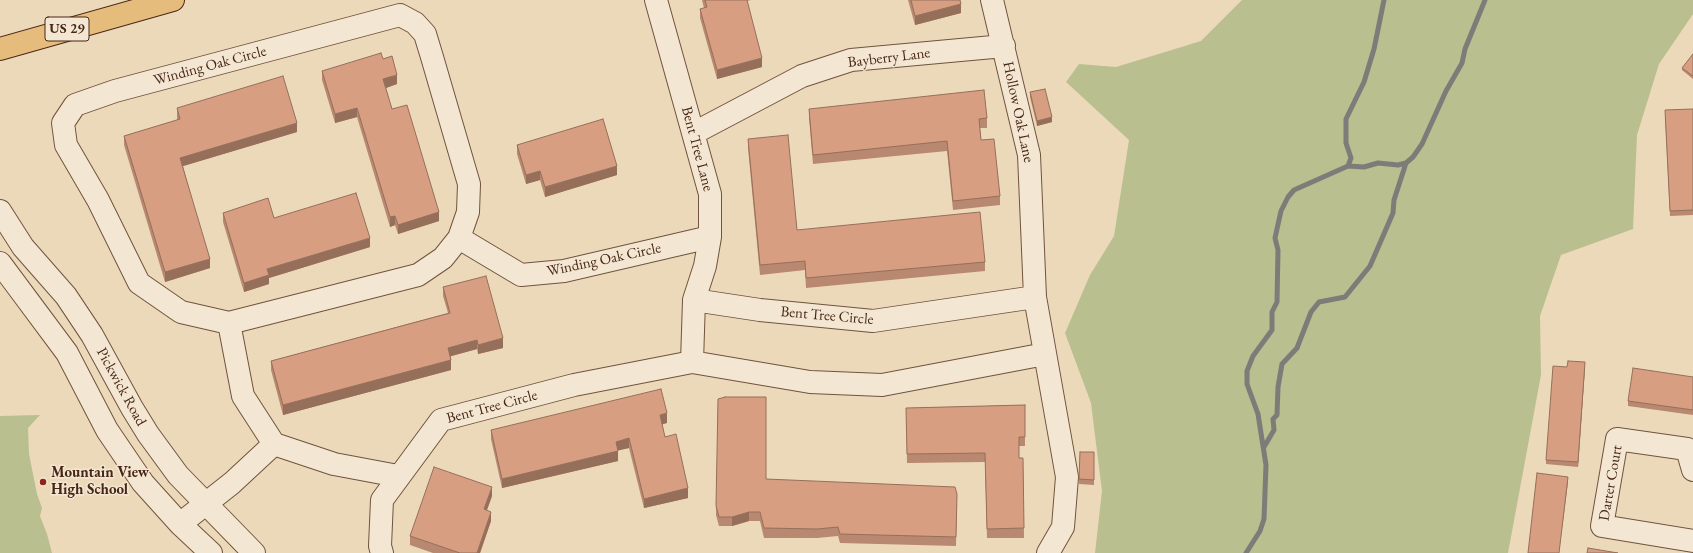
<!DOCTYPE html>
<html>
<head>
<meta charset="utf-8">
<style>
	body { margin:0 }
	canvas { display:block; background:#ecd9b9 }
</style>
</head>
<body>
<canvas width="1693" height="553"></canvas>
<script>
const ctx = document.querySelector('canvas').getContext('2d');
ctx.lineJoin = 'round';
function fill(path, color) { ctx.fillStyle = color; ctx.fill(path, 'evenodd'); }
const poly = rows => new Path2D(rows.map(r => 'M' + r).join(''));
function trace(path, color, width, dash) { ctx.strokeStyle = color; ctx.lineWidth = width; ctx.lineCap = dash ? 'butt' : 'round'; ctx.setLineDash(dash || []); ctx.stroke(path); }
function write(font, color, halo, rows, align = 'center') {
  ctx.font = font + ' "EB Garamond",serif'; ctx.lineWidth = 3; ctx.setLineDash([]); ctx.textBaseline = 'middle'; ctx.strokeStyle = halo; ctx.fillStyle = color; for (const [text, x, y, turn = 0] of rows) {
    ctx.save(); ctx.translate(x, y); ctx.rotate((+turn || 0) * Math.PI / 180); ctx.textAlign = isNaN(turn) ? turn : align; if (halo) ctx.strokeText(text, 0, 0); ctx.fillText(text, 0, 0); ctx.restore();
  }
}
const green = poly([
	[1242,0,1693,0,1693,14,1659,64,1637,135,1633,229,1561,255,1540,316,1541,375,1508,553,1095,553,1102,491,1091,403,1065,333,1090,275,1114,236,1129,140,1066,82,1079,64,1116,67,1201,41],
	[40,415,28,428,29,454,37,494,42,508,40,516,47,534,52,553,0,553,0,416]
]);
const stream = poly([
	[1348,166,1364,167,1378,163,1398,165,1406,163,1413,157,1422,144,1446,91,1462,63,1465,49,1485,0],
	[1264,447,1274,430,1273,419,1277,415,1278,387,1282,364,1297,348,1311,312,1319,302,1345,297,1370,266,1393,213,1394,200,1406,163],
	[1246,553,1260,531,1264,519,1266,465,1258,414,1247,384,1247,371,1253,356,1272,330,1272,312,1277,302,1278,250,1275,238,1281,211,1288,197,1294,190,1348,166,1351,158,1346,143,1346,119,1364,82,1374,49,1384,0]
]);
const minor = poly([
	[656,0,710,194,710,237,705,266,694,300],
	[992,0,1029,155,1035,297],
	[694,133,802,76,851,60,1004,46],
	[0,211,23,247,66,296,92,335,132,408,148,434,178,475,254,553],
	[459,238,521,275,564,271,710,237],
	[0,263,67,353,107,430,143,483,180,524,211,553],
	[229,323,418,275,443,258,459,238,468,212,469,184,432,57,425,34,415,23,400,15,115,91,75,105,63,123,66,145,98,200,139,283,181,312,229,323,243,396,274,444,334,464,398,476],
	[692,362,810,382,882,385,1045,354],
	[1693,470,1687,449,1617,439,1602,526,1693,541],
	[180,524,232,483,274,444],
	[382,553,380,546,382,500,441,420,574,385,692,362,694,300,760,310,873,321,1035,297,1067,477,1063,527,1048,553]
]);
const major = poly([
	[0,49,173,0]
]);
const wall = poly([
	[702,0,751,0,747,1,762,67,717,79,700,18,700,9,704,8],
	[908,0,960,0,961,13,915,25],
	[1693,54,1693,79,1682,70,1682,68],
	[383,59,397,84,386,88,392,109,439,221,398,234,395,225,390,227,357,117,335,123,322,80,322,71],
	[1030,92,1052,122,1037,126,1030,97],
	[177,108,297,132,183,166,210,268,165,282,124,145,124,136,177,120],
	[809,109,987,118,987,128,980,128,981,140,1000,196,1000,205,953,210,947,151,813,164,809,118],
	[1693,109,1693,215,1670,216,1665,115],
	[748,139,797,230,985,262,985,271,806,288,805,270,760,275,748,148],
	[517,145,617,175,545,197,540,180,526,184,517,154],
	[223,213,274,218,370,247,269,278,269,284,244,292,223,222],
	[443,287,503,348,478,354,477,349,451,356,451,370,283,415,271,370,271,361,448,313,443,296],
	[1585,367,1578,467,1546,464,1546,460],
	[1693,377,1693,415,1628,406,1628,401],
	[718,399,766,479,957,494,956,546,840,543,838,536,817,538,764,538,760,521,749,521,732,526,719,526,716,515],
	[1025,405,1025,446,1019,446,1019,458,1023,458,1024,538,987,538,985,462,907,463,906,408],
	[667,423,662,424,665,437,688,498,644,508,629,448,618,450,618,461,502,488,491,439,491,430],
	[1080,452,1094,452,1094,485,1079,484],
	[492,496,487,510,491,521,480,553,433,553,410,545,410,536]
]);
const shadedWall = poly([
	[961,4,961,13,915,25,915,16],
	[762,58,762,67,717,79,717,70],
	[397,75,397,84,383,89,383,79],
	[357,108,357,117,335,123,335,114],
	[1052,117,1052,122,1037,126,1037,121],
	[297,123,297,132,180,167,180,158],
	[617,166,617,175,545,197,545,187],
	[540,171,540,180,526,184,526,175],
	[439,212,439,221,398,234,398,225],
	[395,216,395,225,390,227,390,217],
	[370,238,370,247,269,278,269,284,244,292,244,283,267,269],
	[210,259,210,268,165,282,165,272],
	[503,338,503,348,478,354,478,345],
	[477,340,477,349,448,357,448,348],
	[451,360,451,370,283,415,283,405],
	[1585,362,1585,367,1578,467,1578,462],
	[667,413,667,423,660,425,660,415],
	[629,438,629,448,616,451,616,442],
	[618,451,618,461,502,488,502,479],
	[1568,477,1568,482,1559,553],
	[492,487,492,496,484,518,484,509],
	[688,488,688,498,644,508,644,499],
	[491,512,491,521,480,553,477,553],
	[749,512,749,521,732,526,732,517]
]);
const building = poly([
	[705,0,747,0,762,58,717,70,700,9,707,7,705,0],
	[911,0,960,0,961,4,915,16,911,0],
	[381,53,383,59,392,56,397,75,383,79,392,109,407,105,439,212,398,225,395,216,390,217,357,108,335,114,322,71,381,53],
	[1693,54,1693,76,1682,68,1693,54],
	[283,76,297,123,180,158,210,259,165,272,124,136,180,119,177,108,283,76],
	[1045,89,1052,117,1037,121,1030,92,1045,89],
	[984,90,987,118,979,119,981,140,994,139,1000,196,953,201,947,141,813,155,809,109,984,90],
	[1693,109,1693,210,1670,211,1665,110,1693,109],
	[603,119,617,166,545,187,540,171,526,175,517,145,603,119],
	[788,135,797,230,980,212,985,262,806,278,805,261,760,265,748,139,788,135],
	[356,193,370,238,267,269,269,275,244,283,223,213,268,198,274,218,356,193],
	[486,276,503,338,478,345,477,340,448,348,451,360,283,405,271,361,450,313,443,287,486,276],
	[1568,361,1585,362,1578,462,1546,460,1553,366,1567,367,1568,361],
	[1633,368,1693,377,1693,410,1628,401,1633,368],
	[661,389,667,413,660,415,665,437,676,434,688,488,644,499,629,438,616,442,618,451,502,479,491,430,661,389],
	[725,397,766,397,766,479,955,487,957,494,956,537,840,534,838,527,817,529,764,528,760,512,749,512,732,517,719,517,716,506,718,399,725,397],
	[1025,405,1025,437,1019,437,1019,458,1023,458,1024,528,987,529,985,453,907,454,906,408,1025,405],
	[1080,452,1094,452,1094,480,1079,479,1080,452],
	[434,467,492,487,484,509,491,512,477,553,460,553,410,536,434,467],
	[1537,473,1568,477,1559,553,1528,553,1537,473],
	[1588,548,1618,553,1587,553,1588,548]
]);
const markers = [
	[43,482,4,"#8f2418"]
];
const shields = [
	[67,29,44]
];
const shieldNames = [
	["US 29",67,29]
];
const streetNames = [
	["Bayberry Lane",889,58,-7],
	["Winding Oak Circle",210,66,-15],
	["Hollow Oak Lane",1018,112,78],
	["Bent Tree Lane",697,149,75],
	["Winding Oak Circle",604,260,-12],
	["Bent Tree Circle",827,316,5],
	["Pickwick Road",121,387,61],
	["Bent Tree Circle",492,407,-15],
	["Darter Court",1611,483,-80]
];
const poiNames = [
	["Mountain View",51,473],
	["High School",51,490]
];
fill(green, '#b9bf8f');
trace(stream, '#7c7d79', 5);
trace(minor, '#71533f', 24);
trace(major, '#482616', 24);
trace(minor, '#f3e6d2', 22);
trace(major, '#e6bc7c', 22);
fill(wall, '#b98870');
fill(shadedWall, '#966f5b');
fill(building, '#d79e82');
trace(building, '#966f5b', 1);
for (const [x, y, r, color] of markers) { const dot = new Path2D(); dot.arc(x, y, r, 0, 2 * Math.PI); ctx.fillStyle = color; ctx.fill(dot); trace(dot, '#f3e6d2', 1.5); }
for (const [x, y, w] of shields) { const box = new Path2D(); box.roundRect(x - w / 2, y - 12, w, 24, 3); ctx.fillStyle = '#f3e6d2'; ctx.fill(box); trace(box, '#482616', 1); }
write('bold 14px', '#482616', null, shieldNames);
write('15px', '#482616', '#f3e6d2', streetNames);
write('bold 15px', '#482616', '#f3e6d2', poiNames, 'left');
</script>
</body>
</html>
